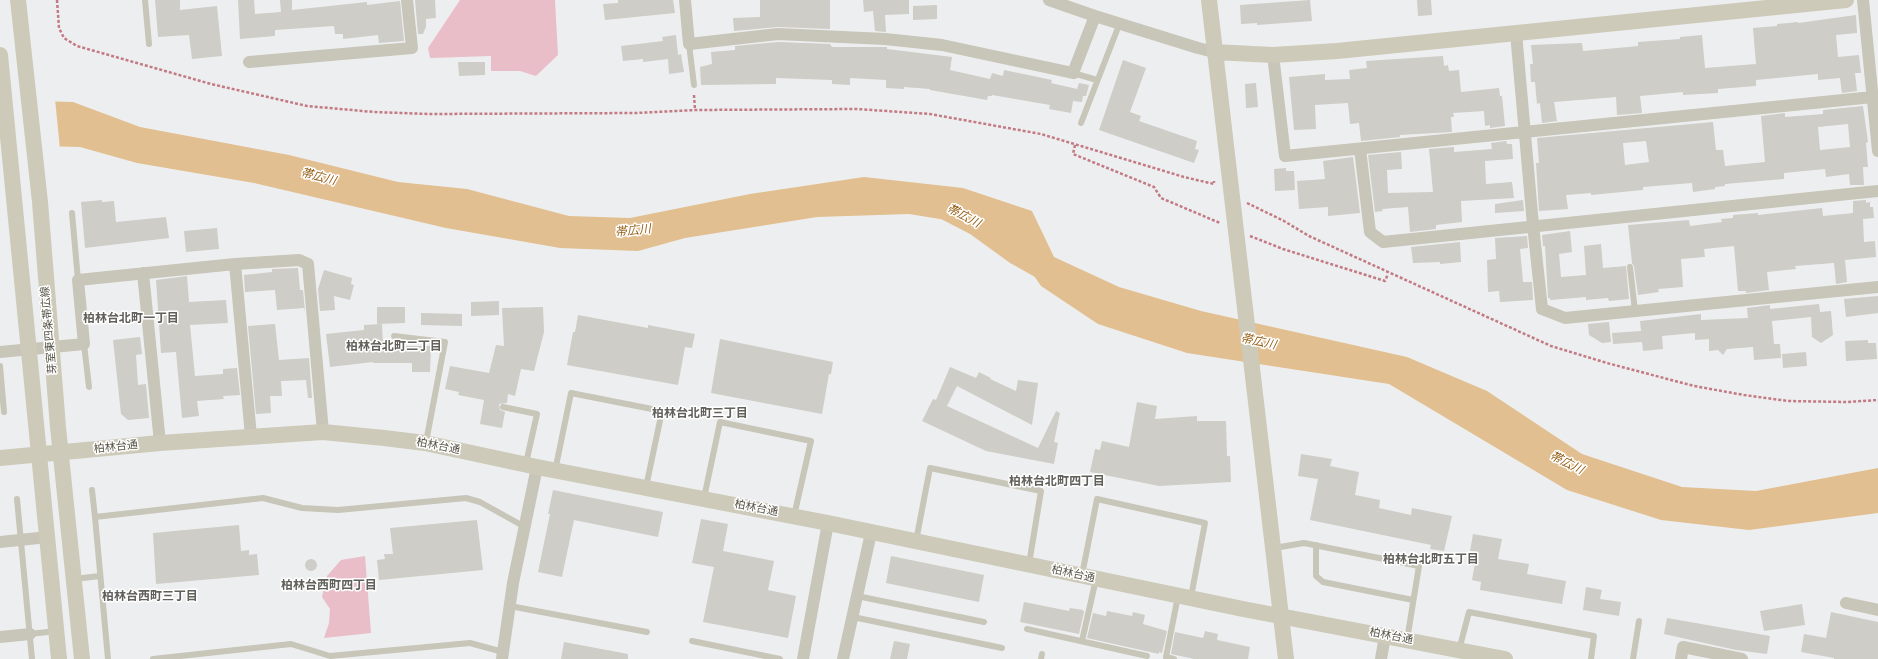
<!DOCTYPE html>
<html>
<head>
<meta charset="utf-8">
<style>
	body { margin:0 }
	canvas { display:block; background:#edeeef }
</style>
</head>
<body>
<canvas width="1878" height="659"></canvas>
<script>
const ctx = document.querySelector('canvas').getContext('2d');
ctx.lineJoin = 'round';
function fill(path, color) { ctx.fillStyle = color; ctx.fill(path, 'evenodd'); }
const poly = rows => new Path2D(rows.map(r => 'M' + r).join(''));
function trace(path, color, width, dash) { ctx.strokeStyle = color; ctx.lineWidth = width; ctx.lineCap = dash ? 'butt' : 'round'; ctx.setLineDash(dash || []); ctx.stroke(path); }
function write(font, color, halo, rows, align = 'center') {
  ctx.font = font + ' Overpass,"Noto Sans JP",sans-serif'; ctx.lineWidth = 3; ctx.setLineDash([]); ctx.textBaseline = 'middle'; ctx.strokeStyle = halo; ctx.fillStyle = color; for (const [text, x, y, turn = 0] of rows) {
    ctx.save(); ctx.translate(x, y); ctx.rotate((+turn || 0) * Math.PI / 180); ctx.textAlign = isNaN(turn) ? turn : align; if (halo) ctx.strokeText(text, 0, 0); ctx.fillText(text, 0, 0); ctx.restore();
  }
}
const green = poly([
	[460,0,555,0,558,55,536,76,520,71,491,71,491,56,430,58,428,48],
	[365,556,371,633,324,638,329,623,330,609,322,597,327,576,341,560]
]);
const water = poly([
	[0,100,73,102,140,127,289,155,398,182,467,189,569,216,630,218,750,194,864,177,963,188,1032,211,1054,257,1119,287,1201,311,1407,357,1487,391,1582,454,1682,487,1756,491,1878,468,1878,513,1749,530,1661,520,1567,490,1389,384,1187,353,1098,324,1041,286,1002,229,909,214,817,217,685,238,638,251,560,248,446,228,254,183,137,163,80,147,0,145]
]);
const pier = poly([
	[0,98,55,99,60,149,0,147]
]);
const river = poly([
	[950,209,977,223,1017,252,1049,270]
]);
const building = poly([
	[155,0,180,0,180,10,217,6,222,56,192,59,189,35,158,37],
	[238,0,254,0,255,14,281,12,280,0,292,0,292,10,367,2,367,5,400,1,404,41,379,43,378,35,343,39,343,34,335,34,334,26,275,30,275,36,240,39],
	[415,0,435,0,436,18,426,19,426,27,423,34,418,34],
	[618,0,673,0,675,13,605,20,603,4,618,3],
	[760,0,830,0,830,29,778,27,734,31,733,18,760,17],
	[863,0,909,0,909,14,885,15,886,32,875,31,873,11,864,12],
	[1310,0,1312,21,1257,25,1257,23,1241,24,1240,5],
	[1417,0,1431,0,1432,15,1418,16],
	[937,5,937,19,913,20,913,6],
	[1856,15,1857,33,1836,35,1838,57,1859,55,1861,73,1855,73,1857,91,1842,93,1840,78,1818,80,1818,74,1756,80,1756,86,1718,89,1718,93,1683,95,1683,92,1640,96,1642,113,1617,115,1616,97,1554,102,1557,121,1542,123,1540,103,1537,104,1535,82,1531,82,1530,64,1533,64,1531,45,1582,43,1583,51,1617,48,1638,46,1638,42,1680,39,1680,37,1702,35,1705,68,1756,64,1753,28,1777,26,1777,24,1798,22,1798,23],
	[676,35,678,55,681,54,684,72,669,74,668,59,643,62,643,59,623,61,621,46,663,41,662,37],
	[778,42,830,44,832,47,887,47,887,49,952,57,950,70,990,79,992,73,1003,76,1004,70,1052,80,1051,83,1077,89,1079,83,1089,85,1086,96,1083,96,1082,102,1073,101,1071,113,1049,109,1050,105,992,95,992,96,988,96,987,100,930,90,930,89,904,87,904,89,886,88,886,80,850,78,850,85,832,84,832,80,776,78,776,84,701,85,700,67,712,64,711,52,735,50,735,46],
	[1443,56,1444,66,1448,65,1449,71,1459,70,1461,92,1499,88,1500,96,1502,96,1505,126,1490,128,1490,125,1485,126,1484,111,1453,113,1454,117,1451,117,1452,132,1400,135,1400,137,1361,141,1359,123,1350,124,1348,103,1315,105,1316,129,1294,130,1289,77,1325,74,1325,80,1350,79,1349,70,1367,68,1366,61],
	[1123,60,1146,68,1130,112,1141,116,1139,121,1197,141,1195,149,1199,150,1194,163,1099,130],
	[458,62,485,62,485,75,459,76],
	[1256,83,1258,107,1246,108,1245,84],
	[1863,106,1868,142,1866,143,1868,167,1863,167,1864,185,1850,185,1849,174,1826,177,1825,169,1784,173,1784,179,1725,184,1725,186,1715,187,1715,189,1693,192,1692,183,1643,187,1643,190,1591,195,1591,193,1566,195,1568,209,1539,211,1536,163,1539,163,1537,138,1713,122,1716,150,1723,150,1725,166,1765,162,1761,116,1785,113,1785,117,1823,114,1823,110],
	[1848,124,1850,147,1820,150,1818,127],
	[1646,141,1649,162,1625,165,1623,143],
	[1506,141,1507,144,1512,144,1513,159,1485,161,1486,184,1512,182,1514,198,1461,201,1462,222,1436,225,1436,229,1410,232,1408,207,1382,209,1383,211,1375,212,1368,155,1401,152,1402,169,1387,170,1388,193,1433,192,1429,149,1454,147,1454,152,1492,149,1491,143],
	[1353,157,1360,213,1328,216,1328,207,1299,209,1297,181,1325,179,1323,161],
	[1286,168,1286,171,1294,171,1295,190,1275,191,1274,169],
	[102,200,102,202,114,201,116,222,166,217,169,238,85,248,81,202],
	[1523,200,1524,211,1495,213,1495,204],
	[1866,200,1866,203,1870,202,1870,207,1873,207,1874,218,1863,219,1864,242,1875,241,1876,257,1845,260,1847,282,1836,284,1834,263,1795,266,1796,269,1767,272,1769,290,1746,293,1746,291,1738,291,1734,246,1704,249,1705,257,1681,259,1683,287,1658,289,1659,292,1638,295,1634,266,1632,263,1628,225,1689,220,1690,226,1722,222,1721,219,1733,218,1733,215,1758,213,1758,215,1822,208,1823,216,1853,213,1853,201],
	[217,228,219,249,186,252,184,231],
	[1570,231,1572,252,1559,254,1561,277,1586,275,1584,246,1601,244,1603,268,1626,266,1629,299,1609,301,1608,298,1586,300,1586,297,1550,300,1550,298,1548,298,1545,246,1543,246,1542,235],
	[1527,236,1528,248,1520,249,1523,282,1532,282,1533,300,1500,302,1499,291,1488,292,1487,260,1496,259,1495,238],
	[1460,242,1461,262,1440,264,1440,262,1413,263,1411,247],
	[298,268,300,290,303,290,305,312,304,308,277,310,275,290,245,292,244,275,272,272,272,269],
	[324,270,352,278,351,284,354,285,350,300,334,296,335,310,320,311,318,289],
	[187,276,189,302,226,300,228,323,190,325,195,376,223,374,223,369,237,368,240,395,223,396,224,399,197,401,199,416,182,418,176,352,161,353,156,280],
	[1878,296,1878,313,1846,317,1844,299],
	[499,301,499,315,471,316,471,302],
	[1819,304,1820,312,1831,311,1833,335,1821,343,1812,337,1811,317,1772,321,1774,344,1780,344,1781,358,1754,360,1753,347,1727,349,1723,355,1718,350,1709,351,1709,339,1695,340,1695,333,1662,336,1663,349,1643,351,1642,342,1613,344,1612,333,1641,331,1640,321,1701,314,1701,320,1748,318,1747,308,1770,305,1770,309],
	[377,307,405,307,405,323,377,324],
	[543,307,544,332,534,371,521,369,515,396,508,394,507,403,499,404,500,410,505,412,502,428,480,424,484,400,458,395,459,392,445,389,450,366,489,373,496,345,504,346,502,308],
	[421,313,462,314,462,326,421,325],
	[578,315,648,328,648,325,695,334,692,348,685,347,678,385,567,365,573,332,575,332],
	[1609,322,1611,342,1602,343,1589,335,1588,324],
	[275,324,279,360,309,358,312,398,308,398,306,380,281,381,282,396,270,396,271,413,256,414,248,326],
	[382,324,383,346,431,346,430,372,412,372,412,363,373,363,373,362,330,367,326,334,364,330,364,325],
	[140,337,142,354,136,355,138,385,146,384,149,418,128,420,121,414,113,340],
	[720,339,833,362,831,374,829,374,822,414,711,393],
	[1868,340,1868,343,1876,343,1877,359,1846,361,1845,341],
	[1806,352,1807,366,1783,368,1782,354],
	[950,367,976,378,979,372,991,378,990,379,1016,391,1018,380,1038,383,1032,425,957,386,947,406,1038,448,1056,411,1060,413,1054,442,1058,443,1054,464,986,451,922,421,933,399,936,400],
	[1137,402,1157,406,1155,419,1197,416,1197,421,1226,421,1227,456,1230,456,1231,482,1159,486,1090,472,1095,449,1100,450,1102,441,1129,447],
	[1301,454,1332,459,1330,466,1359,472,1355,495,1380,500,1379,508,1411,515,1412,508,1452,516,1444,551,1430,549,1431,545,1310,520,1318,479,1298,476],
	[553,490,663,512,658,537,574,520,562,577,538,572,550,514,548,514],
	[701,519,728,524,723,551,774,561,768,590,796,596,788,638,703,622,714,567,692,563],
	[477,520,483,570,379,580,377,560,385,559,384,554,393,554,390,528],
	[239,525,241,551,249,550,249,555,257,554,259,575,156,584,153,533],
	[1473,534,1502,539,1498,559,1529,564,1527,574,1566,581,1562,604,1480,590,1481,582,1472,580,1477,552,1470,551],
	[891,556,984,575,979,602,886,583],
	'305 565a6 6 0 1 1 12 0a6 6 0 1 1-12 0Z',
	[1586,587,1602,590,1600,599,1621,602,1619,616,1583,610],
	[1024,602,1069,611,1070,608,1083,610,1084,612,1079,634,1020,622],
	[1802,604,1805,625,1764,631,1760,611],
	[1107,611,1132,616,1133,612,1145,615,1143,624,1167,631,1162,653,1159,652,1159,654,1087,638,1093,613,1106,616],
	[1831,612,1878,622,1878,659,1834,659,1834,658,1801,652,1804,634,1826,638],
	[1667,618,1770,636,1767,654,1736,650,1664,634],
	[1205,631,1218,634,1217,640,1250,647,1248,659,1194,659,1171,654,1175,632,1203,638],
	[894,641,910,644,907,659,890,659],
	[564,642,628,654,628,659,561,659]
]);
const path = poly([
	[57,0,59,28,64,38,77,46,211,84,307,106,374,112,429,114,636,113,695,110,857,109,930,114,1041,134,1184,177,1214,184,1214,181],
	[694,95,695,110],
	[1075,145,1073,154,1154,187,1161,198,1220,223],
	[1247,203,1284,221,1309,236,1551,346,1607,363,1694,386,1744,395,1788,401,1847,402,1878,400],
	[1250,236,1283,249,1385,281,1388,274]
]);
const lane = poly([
	[145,0,149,44],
	[689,44,694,85],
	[1073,73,1097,80],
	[1081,123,1119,25],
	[72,213,78,280],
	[1630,267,1635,311],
	[394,336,445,342,426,442],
	[84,344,89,387],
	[0,366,4,412],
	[503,407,537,414,526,463],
	[555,471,571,393,662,411,646,487],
	[92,490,95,517,263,498,302,508,338,510,466,498,480,502,525,527],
	[704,498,720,422,811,441,794,516],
	[17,499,32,659],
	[95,517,108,659],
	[916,541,930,468,1041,491,1029,564],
	[1316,545,1316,576,1323,582,1413,600],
	[1274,548,1304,543,1419,566,1407,640],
	[1082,575,1097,499,1205,523,1191,597],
	[74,579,100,576],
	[857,596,984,622],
	[510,606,647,632],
	[853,617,1002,648],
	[1027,629,1147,656],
	[30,634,56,631],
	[692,641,780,659],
	[1082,641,1096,579],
	[1459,650,1469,612,1594,636,1591,659],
	[153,659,291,644,330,656,470,643,503,652],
	[1041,659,1042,654],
	[1174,659,1166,657,1178,596],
	[1633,659,1639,621]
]);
const street = poly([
	[685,0,689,44,778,34,885,39,942,45,1073,73,1095,16,1198,48,1214,52],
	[1049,0,1095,16],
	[1863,0,1878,151],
	[1516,33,1533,225,1542,309,1565,318,1878,287],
	[1273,55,1285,156,1873,97],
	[249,62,412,48,407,0],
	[1360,149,1370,232,1383,242,1878,191],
	[235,264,251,436],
	[143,273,160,443],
	[0,352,84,344,78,280,235,264,299,260,308,264,323,432],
	[0,542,48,537],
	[1846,603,1878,610],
	[0,637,30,634],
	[502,659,513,583,537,467],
	[803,659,828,523],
	[843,659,871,533],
	[1381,659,1385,636],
	[1681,659,1683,647,1742,659]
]);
const secondary = poly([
	[18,0,40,202,58,427,82,659],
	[1209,0,1286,659],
	[1214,52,1273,55,1337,51,1846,0],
	[0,55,59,659],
	[0,458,160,443,323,432,384,438,425,443,537,467,828,523,1243,609,1505,659]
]);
const streetNames = [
	["芽室東四条帯広線",50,330,-95],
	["柏林台通",438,447,11],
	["柏林台通",116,448,-6],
	["柏林台通",756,509,11],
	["柏林台通",1073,575,12],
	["柏林台通",1391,637,11]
];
const waterNames = [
	["帯広川",318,178,15],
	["帯広川",963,217,28],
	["帯広川",633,232,-6],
	["帯広川",1258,343,12],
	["帯広川",1566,464,27]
];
const neighbourhoodNames = [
	["柏林台北町一丁目",131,320],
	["柏林台北町二丁目",394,348],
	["柏林台北町三丁目",700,415],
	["柏林台北町四丁目",1057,483],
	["柏林台北町五丁目",1431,561],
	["柏林台西町四丁目",329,587],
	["柏林台西町三丁目",150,598]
];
fill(green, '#e9bec9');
fill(water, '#e2bf90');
fill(pier, '#edeeef');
trace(river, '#e2bf90', 26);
fill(building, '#cecdc7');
trace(path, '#c37a84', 2.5, [3, 2]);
trace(lane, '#c8c5b9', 6);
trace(street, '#c8c5b9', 12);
trace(secondary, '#cdcaba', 16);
write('11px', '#585547', '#fff', streetNames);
write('italic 12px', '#97621a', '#fff', waterNames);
write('bold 12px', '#61605a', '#fff', neighbourhoodNames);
</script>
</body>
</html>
